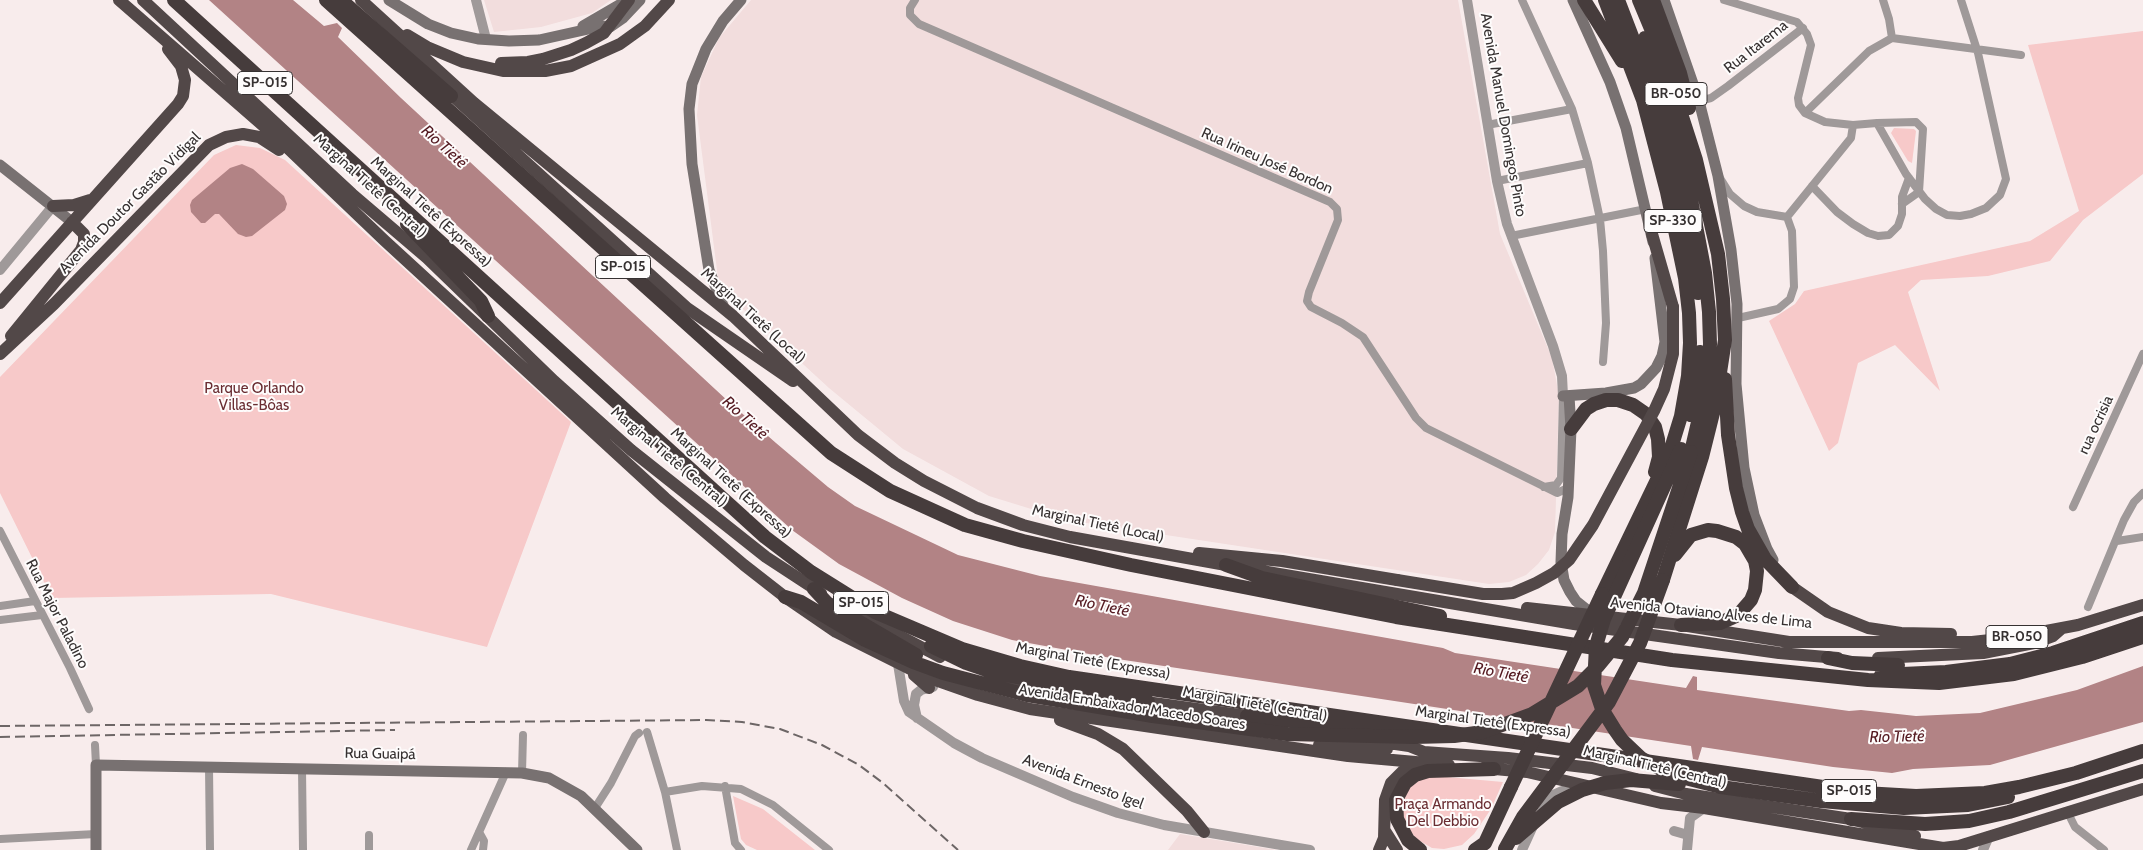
<!DOCTYPE html>
<html>
<head>
<meta charset="utf-8">
<style>
	body { margin:0 }
	canvas { display:block; background:#f8ecec }
</style>
</head>
<body>
<canvas width="2143" height="850"></canvas>
<script>
const ctx = document.querySelector('canvas').getContext('2d');
ctx.lineJoin = 'round';
function fill(path, color) { ctx.fillStyle = color; ctx.fill(path, 'evenodd'); }
const poly = rows => new Path2D(rows.map(r => 'M' + r).join(''));
function trace(path, color, width, dash) { ctx.strokeStyle = color; ctx.lineWidth = width; ctx.lineCap = dash ? 'butt' : 'round'; ctx.setLineDash(dash || []); ctx.stroke(path); }
function write(font, color, halo, rows, align = 'center') {
  ctx.font = font + ' Cabin,sans-serif'; ctx.lineWidth = 4; ctx.setLineDash([]); ctx.textBaseline = 'middle'; ctx.strokeStyle = halo; ctx.fillStyle = color; for (const [text, x, y, turn = 0] of rows) {
    ctx.save(); ctx.translate(x, y); ctx.rotate((+turn || 0) * Math.PI / 180); ctx.textAlign = isNaN(turn) ? turn : align; if (halo) ctx.strokeText(text, 0, 0); ctx.fillText(text, 0, 0); ctx.restore();
  }
}
const built = poly([
	[484,0,611,0,592,13,541,27,494,32],
	[751,0,1458,0,1500,234,1552,358,1559,396,1555,532,1549,550,1538,564,1526,575,1509,582,1489,584,1067,520,989,496,903,449,829,388,730,297,718,278,697,115,701,77,719,38],
	[1180,834,1277,850,1168,850]
]);
const green = poly([
	[2143,31,2143,174,2083,220,2050,261,1988,276,1921,280,1908,292,1940,391,1895,345,1858,363,1838,443,1829,451,1769,321,1795,304,1804,291,2030,241,2079,211,2028,45],
	[1894,128,1914,129,1916,131,1912,163,1908,161,1891,133],
	[236,145,260,148,285,160,571,422,487,647,271,594,52,598,0,493,0,377,214,155],
	[1436,776,1503,782,1491,809,1474,834,1462,845,1444,849,1432,848,1415,838,1406,824,1403,814,1403,799,1408,789,1421,779],
	[733,796,763,809,815,850,757,850,746,845,741,839]
]);
const water = poly([
	[209,0,293,0,324,26,337,23,342,28,338,37,401,98,729,402,776,443,828,487,855,506,958,555,1040,576,1443,648,1455,653,1686,688,1693,676,1697,677,1697,690,1849,711,1861,710,1916,716,1980,713,2077,690,2143,666,2143,722,1990,765,1913,769,1892,773,1833,767,1702,747,1698,760,1693,759,1691,746,1111,658,1012,640,953,621,902,598,839,564,792,530],
	[242,164,253,169,284,196,287,204,285,210,252,236,246,237,238,234,219,214,215,214,205,223,201,223,191,212,190,205,192,200,230,168]
]);
const minor = poly([
	[915,0,910,8,910,15,919,24,1330,202,1337,209,1338,220,1309,292,1307,301,1311,307,1342,323,1363,337,1416,418,1426,428,1557,493,1568,488],
	[1522,0,1572,109,1588,163,1600,219,1603,251,1606,323,1603,362],
	[1724,0,1797,22,1807,34,1811,45,1798,98,1799,105,1805,113,1825,122,1853,125,1877,123,1906,174,1925,199,1936,209,1947,215,1960,216,1971,214,1986,208,2000,195,2006,179,1978,53,1961,0],
	[1883,0,1889,19,1892,38],
	[1699,101,1711,98,1728,86,1803,28],
	[1805,113,1869,51,1892,38,2021,55],
	[1877,123,1916,122,1923,129,1919,192,1902,204],
	[1487,125,1572,109],
	[1720,178,1730,194,1744,206,1757,212,1787,217,1792,231,1794,287,1790,299,1778,309,1738,318],
	[1497,181,1588,163],
	[1812,186,1837,212,1853,224,1868,233,1878,236,1889,235,1898,226,1902,214,1902,197,1909,178],
	[1787,217,1851,138,1853,125],
	[1511,236,1646,209],
	[1544,487,1556,485,1561,478,1563,396],
	[2073,507,2143,354],
	[0,531,70,668,89,709],
	[2117,541,2143,537],
	[0,606,35,601],
	[2088,607,2124,520,2134,502,2143,493],
	[0,620,42,615],
	[647,732,665,792,677,850],
	[95,745,96,765],
	[209,767,210,850],
	[302,768,303,850],
	[522,773,523,735],
	[725,786,735,843,741,850],
	[665,792,702,786,741,789,773,805,829,850],
	[595,808,611,783,635,736,639,733],
	[2068,813,2075,827,2104,850],
	[479,832,484,841,483,850],
	[0,839,96,834],
	[369,850,369,835],
	[471,850,506,772]
]);
const tertiary = poly([
	[476,0,486,39],
	[1467,0,1497,181,1507,224,1553,346,1562,376,1563,396],
	[0,270,53,206],
	[898,664,904,701,909,712,954,743,982,758,1073,797,1118,813,1164,825,1310,850],
	[917,718,914,705,916,694,921,690,933,687],
	[1541,813,1553,795,1562,791,1577,792],
	[1674,831,1688,835],
	[1522,850,1533,826],
	[1687,850,1690,818,1704,808],
	[1983,850,1989,836]
]);
const secondary = poly([
	[389,0,428,24,451,33,478,39,509,41,539,40,602,26,610,27,623,18,640,0],
	[1573,0,1610,82,1626,128,1653,242],
	[1664,0,1699,101,1718,176,1731,250,1737,304,1736,384,1744,468,1754,515,1767,549,1773,560],
	[583,26,626,1],
	[0,165,72,222],
	[724,308,709,270,692,164,689,109,692,84,706,49,723,21,741,0],
	[1563,396,1606,393,1634,388,1641,384,1656,368,1662,356,1665,342,1655,258],
	[1569,396,1571,429,1568,497,1562,534,1561,562,1564,580,1570,592,1576,601,1596,617],
	[96,850,96,765,522,773,549,778,581,796,637,850]
]);
const trunk = poly([
	[119,0,275,136,385,241,665,498,744,565,785,597,836,632,924,676,978,695,1030,709,1348,756,1449,765],
	[143,0,352,194,427,258,554,381,631,450,766,557,821,593],
	[361,0,474,103,733,316,858,435,895,463,924,481,977,508,1023,525,1070,537,1226,565,1574,624,1779,653,1838,658],
	[407,35,427,47,463,62,503,71,545,71,571,66,620,44,645,26,669,0],
	[501,63,528,62,543,59,571,50,586,43,604,33,629,0],
	[445,89,687,308,793,381],
	[53,206,74,205,90,200],
	[1652,234,1673,307],
	[0,303,178,104,183,96,185,80,181,66,168,49],
	[11,336,81,250,84,242,84,234,72,222],
	[0,354,54,304,209,145,226,137,243,134,259,137,279,150],
	[1199,553,1282,561,1397,580],
	[1792,587,1828,612,1868,628,1901,633,1951,634],
	[1527,608,1681,625,1789,642,1972,642,2009,638,2078,625,2143,605],
	[858,614,940,657],
	[1878,658,1983,653,2034,643,2053,636,2061,629],
	[914,675,929,688],
	[996,680,1028,687,1077,694],
	[1139,701,1247,716,1254,721],
	[1060,720,1098,734,1123,749,1187,811,1204,832],
	[1375,741,1409,746,1424,752,1508,758,1592,768,1636,779],
	[1319,745,1387,749],
	[1484,768,1527,772,1661,803,1704,808,1943,848,1959,846,2143,789],
	[1655,786,1686,794,1851,819,1915,836],
	[1385,831,1397,850],
	[1379,850,1384,838,1385,800,1391,783,1404,770,1418,765]
]);
const motorway = poly([
	[174,0,765,537,811,572,875,612,962,649,1020,666,1069,677,1864,793,1916,796,1985,793,2019,787,2076,773,2143,751],
	[326,0,831,453,890,491,965,525,1023,541,1131,565,1396,617,1672,660,1868,680,1939,683,2014,674,2082,657,2143,637],
	[341,0,451,96],
	[1584,0,1622,61],
	[1618,0,1643,65,1665,136,1691,253,1698,293],
	[1639,0,1662,55,1696,160,1718,254,1723,299,1725,340,1715,405,1702,457,1663,580],
	[1653,0,1680,73,1689,108],
	[1645,38,1672,118,1685,168,1705,273,1709,312,1710,344,1708,379,1691,452],
	[407,224,481,301,488,316],
	[1725,379,1728,435,1736,488,1742,512,1748,529,1765,559,1792,587],
	[1690,415,1700,352],
	[1571,429,1586,409,1594,404,1606,400,1618,400,1633,405,1646,414,1655,427,1658,439,1659,457,1655,472],
	[1675,555,1691,535,1708,530,1717,531,1736,537,1745,544,1755,561,1757,571,1755,590,1751,600,1738,615,1720,623,1681,625],
	[1226,565,1262,578,1440,616],
	[814,589,827,603,916,655],
	[1602,594,1669,455,1681,416,1688,376,1690,343,1689,313,1685,278,1667,192,1643,100,1605,0],
	[785,597,801,602,865,640,913,662,943,673,1027,695,1153,716],
	[931,646,966,663,995,673,1119,695,1148,702],
	[1828,658,1852,663,1898,665],
	[1881,675,1946,672,2010,664,2053,653,2143,623],
	[1247,716,1380,731],
	[1721,787,1821,801,1904,808,1968,805,2008,797],
	[1851,819,1925,824,1969,821,2009,812,2143,771],
	[1420,850,1408,840,1397,819,1396,800,1405,783,1415,775,1428,771,1494,769],
	[1475,850,1485,843,1511,787]
]);
const rail = poly([
	[0,726,706,720,742,722,780,729,822,745,859,765,883,783,958,850],
	[0,737,395,730]
]);
const trunkBridge = poly([
	[1397,580,1483,594,1502,594,1513,593,1536,583,1554,573,1569,560,1593,525,1654,411,1664,389,1673,354,1673,307]
]);
const motorwayBridge = poly([
	[1681,449,1604,619,1596,646,1594,685,1602,709,1615,730,1622,740,1641,758,1669,774,1721,787],
	[1153,716,1287,734,1414,737,1454,736,1483,732,1532,714,1578,686,1598,666,1622,637,1644,593,1691,452],
	[1511,787,1602,594],
	[1516,838,1558,802,1582,790,1605,783,1631,780,1679,784],
	[1505,849,1523,817,1609,702,1640,643,1663,580]
]);
const shields = [
	[265,83,55],
	[1676,94,62],
	[1673,221,58],
	[623,267,55],
	[861,603,55],
	[2017,637,62],
	[1849,791,55]
];
const shieldNames = [
	["SP-015",265,83],
	["BR-050",1676,94],
	["SP-330",1673,221],
	["SP-015",623,267],
	["SP-015",861,603],
	["BR-050",2017,637],
	["SP-015",1849,791]
];
const streetNames = [
	["Rua Itarema",1756,47,-38],
	["Avenida Manuel Domingos Pinto",1503,115,80],
	["Rua Irineu José Bordon",1267,161,24],
	["Marginal Tietê (Central)",370,186,42],
	["Avenida Doutor Gastão Vidigal",130,203,-45],
	["Marginal Tietê (Expressa)",431,212,42],
	["Marginal Tietê (Local)",753,316,42],
	["rua ocrisia",2096,425,-65],
	["Marginal Tietê (Central)",669,457,40],
	["Marginal Tietê (Expressa)",731,483,42],
	["Marginal Tietê (Local)",1098,524,12],
	["Avenida Otaviano Alves de Lima",1711,613,6],
	["Rua Major Paladino",57,614,63],
	["Marginal Tietê (Expressa)",1093,661,10],
	["Marginal Tietê (Central)",1255,704,10],
	["Avenida Embaixador Macedo Soares",1132,707,9],
	["Marginal Tietê (Expressa)",1493,722,8],
	["Rua Guaipá",380,754,1],
	["Marginal Tietê (Central)",1655,767,13],
	["Avenida Ernesto Igel",1083,782,21]
];
const parkNames = [
	["Parque Orlando",254,389],
	["Villas-Bôas",254,406],
	["Praça Armando",1443,805],
	["Del Debbio",1443,822]
];
const waterNames = [
	["Rio Tietê",444,147,42],
	["Rio Tietê",745,418,42],
	["Rio Tietê",1102,606,12],
	["Rio Tietê",1501,673,10],
	["Rio Tietê",1897,737,-1]
];
fill(built, '#f2dddd');
fill(green, '#f7c9c9');
fill(water, '#b28385');
trace(minor, '#9f9999', 8);
trace(tertiary, '#9f9999', 10);
trace(secondary, '#787171', 11);
trace(trunk, '#524848', 12);
trace(motorway, '#463c3c', 14);
trace(rail, '#6d6666', 2, [10, 5]);
trace(trunkBridge, '#524848', 12);
trace(motorwayBridge, '#463c3c', 14);
for (const [x, y, w] of shields) { const box = new Path2D(); box.roundRect(x - w / 2, y - 11.5, w, 23, 4); ctx.fillStyle = '#fefcfc'; ctx.fill(box); trace(box, '#363131', 1); }
write('bold 14px', '#363131', null, shieldNames);
write('15px', '#363131', '#fefcfc', streetNames);
write('15px', '#6a2d32', '#fefcfc', parkNames);
write('italic 16px', '#541920', '#fefcfc', waterNames);
</script>
</body>
</html>
